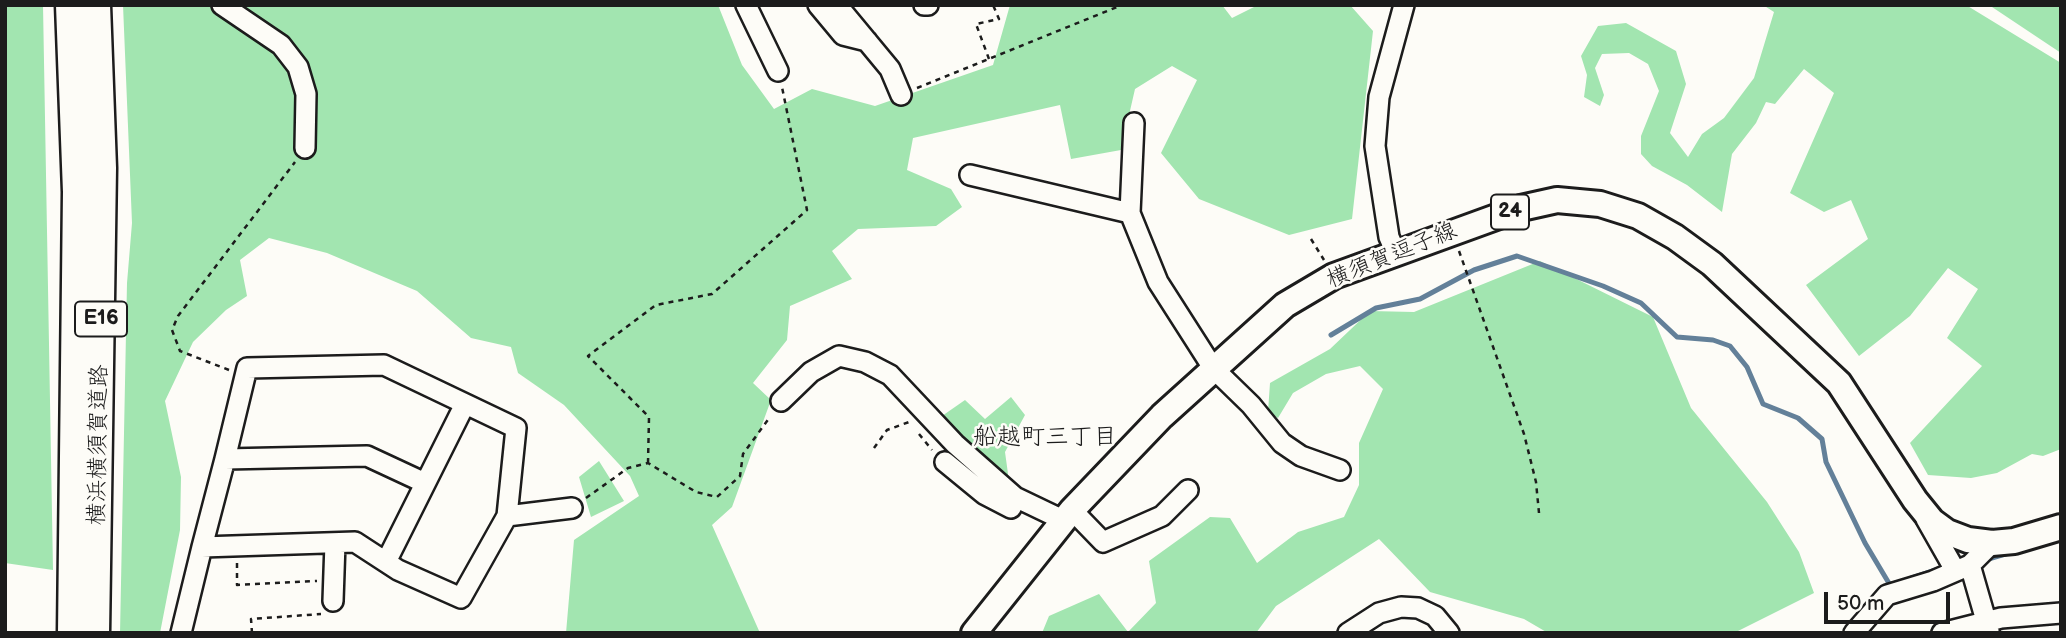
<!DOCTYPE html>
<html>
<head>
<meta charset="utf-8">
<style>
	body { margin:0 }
	#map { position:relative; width:2066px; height:638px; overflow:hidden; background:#fdfcf7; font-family:"Balsamiq Sans",sans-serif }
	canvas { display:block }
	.frame { position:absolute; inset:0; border:7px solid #1c1c1c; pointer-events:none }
	.scale { position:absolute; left:1824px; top:592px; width:126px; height:32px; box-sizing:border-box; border:4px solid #1c1c1c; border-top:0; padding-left:9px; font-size:21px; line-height:24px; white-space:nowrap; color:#1c1c1c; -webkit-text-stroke:5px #fdfcf7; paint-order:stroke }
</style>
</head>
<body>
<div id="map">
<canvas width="2066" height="638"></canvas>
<div class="frame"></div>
<div class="scale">50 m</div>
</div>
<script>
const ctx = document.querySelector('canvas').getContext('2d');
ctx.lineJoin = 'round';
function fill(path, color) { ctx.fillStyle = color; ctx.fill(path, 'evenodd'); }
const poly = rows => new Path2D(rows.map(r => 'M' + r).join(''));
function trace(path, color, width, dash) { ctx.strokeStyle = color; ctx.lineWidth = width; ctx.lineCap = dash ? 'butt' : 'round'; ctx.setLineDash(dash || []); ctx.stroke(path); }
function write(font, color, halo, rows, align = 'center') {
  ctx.font = font + ' "Balsamiq Sans","Klee One",sans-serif'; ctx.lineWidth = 5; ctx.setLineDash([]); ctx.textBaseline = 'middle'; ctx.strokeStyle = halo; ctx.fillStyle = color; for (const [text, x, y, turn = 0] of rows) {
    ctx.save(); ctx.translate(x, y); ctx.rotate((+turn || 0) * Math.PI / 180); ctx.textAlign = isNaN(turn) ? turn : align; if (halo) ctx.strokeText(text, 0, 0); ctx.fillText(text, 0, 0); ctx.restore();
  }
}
const green = poly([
	[5,5,43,5,53,570,5,563],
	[123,5,718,5,742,65,774,109,812,89,875,106,993,65,1010,5,1222,5,1232,18,1258,5,1350,5,1373,31,1352,219,1289,235,1199,199,1161,153,1197,80,1172,66,1135,89,1121,150,1071,159,1060,105,913,138,907,170,951,189,962,207,936,226,858,229,832,251,852,279,790,306,787,340,753,383,771,400,732,507,712,525,760,633,566,633,574,540,639,496,630,476,564,405,518,373,511,347,471,338,417,291,327,253,269,238,240,260,247,296,226,310,193,342,165,401,181,477,180,530,160,633,120,633,127,283,132,223],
	[1763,5,1966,5,2061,63,2061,449,2043,456,2032,454,1997,473,1971,478,1928,475,1910,443,1982,366,1947,338,1978,289,1948,268,1910,316,1859,356,1806,285,1868,239,1851,200,1824,212,1790,193,1834,93,1804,69,1775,104,1766,102,1756,123,1732,154,1722,212,1687,185,1652,166,1641,154,1641,136,1659,91,1648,64,1629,53,1602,54,1595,68,1604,95,1600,106,1584,97,1587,75,1581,56,1598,26,1626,23,1676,51,1686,84,1670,133,1688,157,1702,134,1724,118,1754,78,1774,12],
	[1989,5,2061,5,2061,53],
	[1540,261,1653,317,1691,408,1767,502,1799,552,1814,593,1734,633,1548,633,1524,619,1430,592,1379,539,1276,606,1256,633,1042,633,1049,616,1099,594,1128,632,1156,603,1149,561,1210,517,1230,518,1257,563,1298,532,1344,517,1359,485,1359,443,1383,389,1360,366,1326,374,1293,393,1278,418,1268,412,1270,383,1330,349,1370,311,1414,312],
	[1011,397,1025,415,1005,452,1009,481,957,437,942,416,965,400,985,419],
	[599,461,624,501,591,517,579,477]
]);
const stream = poly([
	[1331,335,1376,308,1420,299,1474,270,1517,256,1603,286,1641,303,1677,337,1713,340,1730,346,1747,367,1763,404,1798,418,1822,439,1826,462,1865,543,1890,585,1895,583],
	[1985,560,2012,552],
	[1911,578,1938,569]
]);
const path = poly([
	[989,59,976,24,999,19,993,5],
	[917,88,1122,5],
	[1311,239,1324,260],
	[1459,251,1524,434,1536,482,1539,513],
	[229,370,180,351,172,330,178,316,295,162],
	[919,434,932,450],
	[874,448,887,430,909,422],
	[648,463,649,417,588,356,656,305,712,294,807,210,782,87],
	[586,498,628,468,648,463,696,492,717,497,740,476,743,454,770,417],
	[237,563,237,585,317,581],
	[252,633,251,619,321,614]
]);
const minor = poly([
	[222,5,281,45,298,67,306,94,305,148],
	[746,5,778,71],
	[818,5,843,35,867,41],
	[837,5,890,69,901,95],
	[924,5,928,5],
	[1134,123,1130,213,1158,282,1213,368,1251,405,1282,443,1301,456,1340,470],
	[970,175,1130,213],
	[1396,253,1389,237,1375,146,1379,97,1404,5],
	[781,401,811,372,839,356,865,362,890,375,955,444,1015,497,1063,520],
	[225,459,367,456,425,483],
	[945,462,984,494,1011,508,1015,497],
	[1072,510,1103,542,1162,516,1188,490],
	[507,516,572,508],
	[1926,519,1955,570],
	[387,560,465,404],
	[1970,565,1989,631],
	[333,601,335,543],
	[181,633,202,547,225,459,247,368,384,365,516,428,507,516,461,598,398,570,355,542,202,547],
	[1348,633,1379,613,1401,607,1418,608,1435,616,1449,633],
	[1854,633,1887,595,1933,581,1970,565,1992,543],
	[1942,633,2001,618,2061,613]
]);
const major = poly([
	[974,633,1072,510,1162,416,1285,305,1334,276,1521,208,1557,200,1600,204,1638,216,1675,237,1712,264,1839,383,1915,500,1932,521,1947,532,1968,540,1992,543,2014,541,2061,527]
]);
const highway = poly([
	[70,5,77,192,72,633],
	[95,633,102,168,96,5]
]);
const shields = [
	[1510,212,38],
	[101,319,52]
];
const shieldNames = [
	["24",1510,212],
	["E16",101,319]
];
const streetNames = [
	["横須賀逗子線",1392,256,-22],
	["横浜横須賀道路",99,445,-89]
];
const neighbourhoodNames = [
	["船越町三丁目",1045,438]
];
fill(green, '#a2e5b0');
trace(stream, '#638099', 5);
trace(minor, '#1c1c1c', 24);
trace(major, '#1c1c1c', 30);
trace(highway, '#1c1c1c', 33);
trace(path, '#1c1c1c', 2.5, [5, 5]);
trace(minor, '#fdfcf7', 19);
trace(major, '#fdfcf7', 24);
trace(highway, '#fdfcf7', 28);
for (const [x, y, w] of shields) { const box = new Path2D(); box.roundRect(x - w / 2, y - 17.5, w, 35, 5); ctx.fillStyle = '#fdfcf7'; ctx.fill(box); trace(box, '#1c1c1c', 2); }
write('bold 21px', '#1c1c1c', null, shieldNames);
write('23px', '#1c1c1c', '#fdfcf7', streetNames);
write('24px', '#1c1c1c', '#fdfcf7', neighbourhoodNames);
</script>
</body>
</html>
